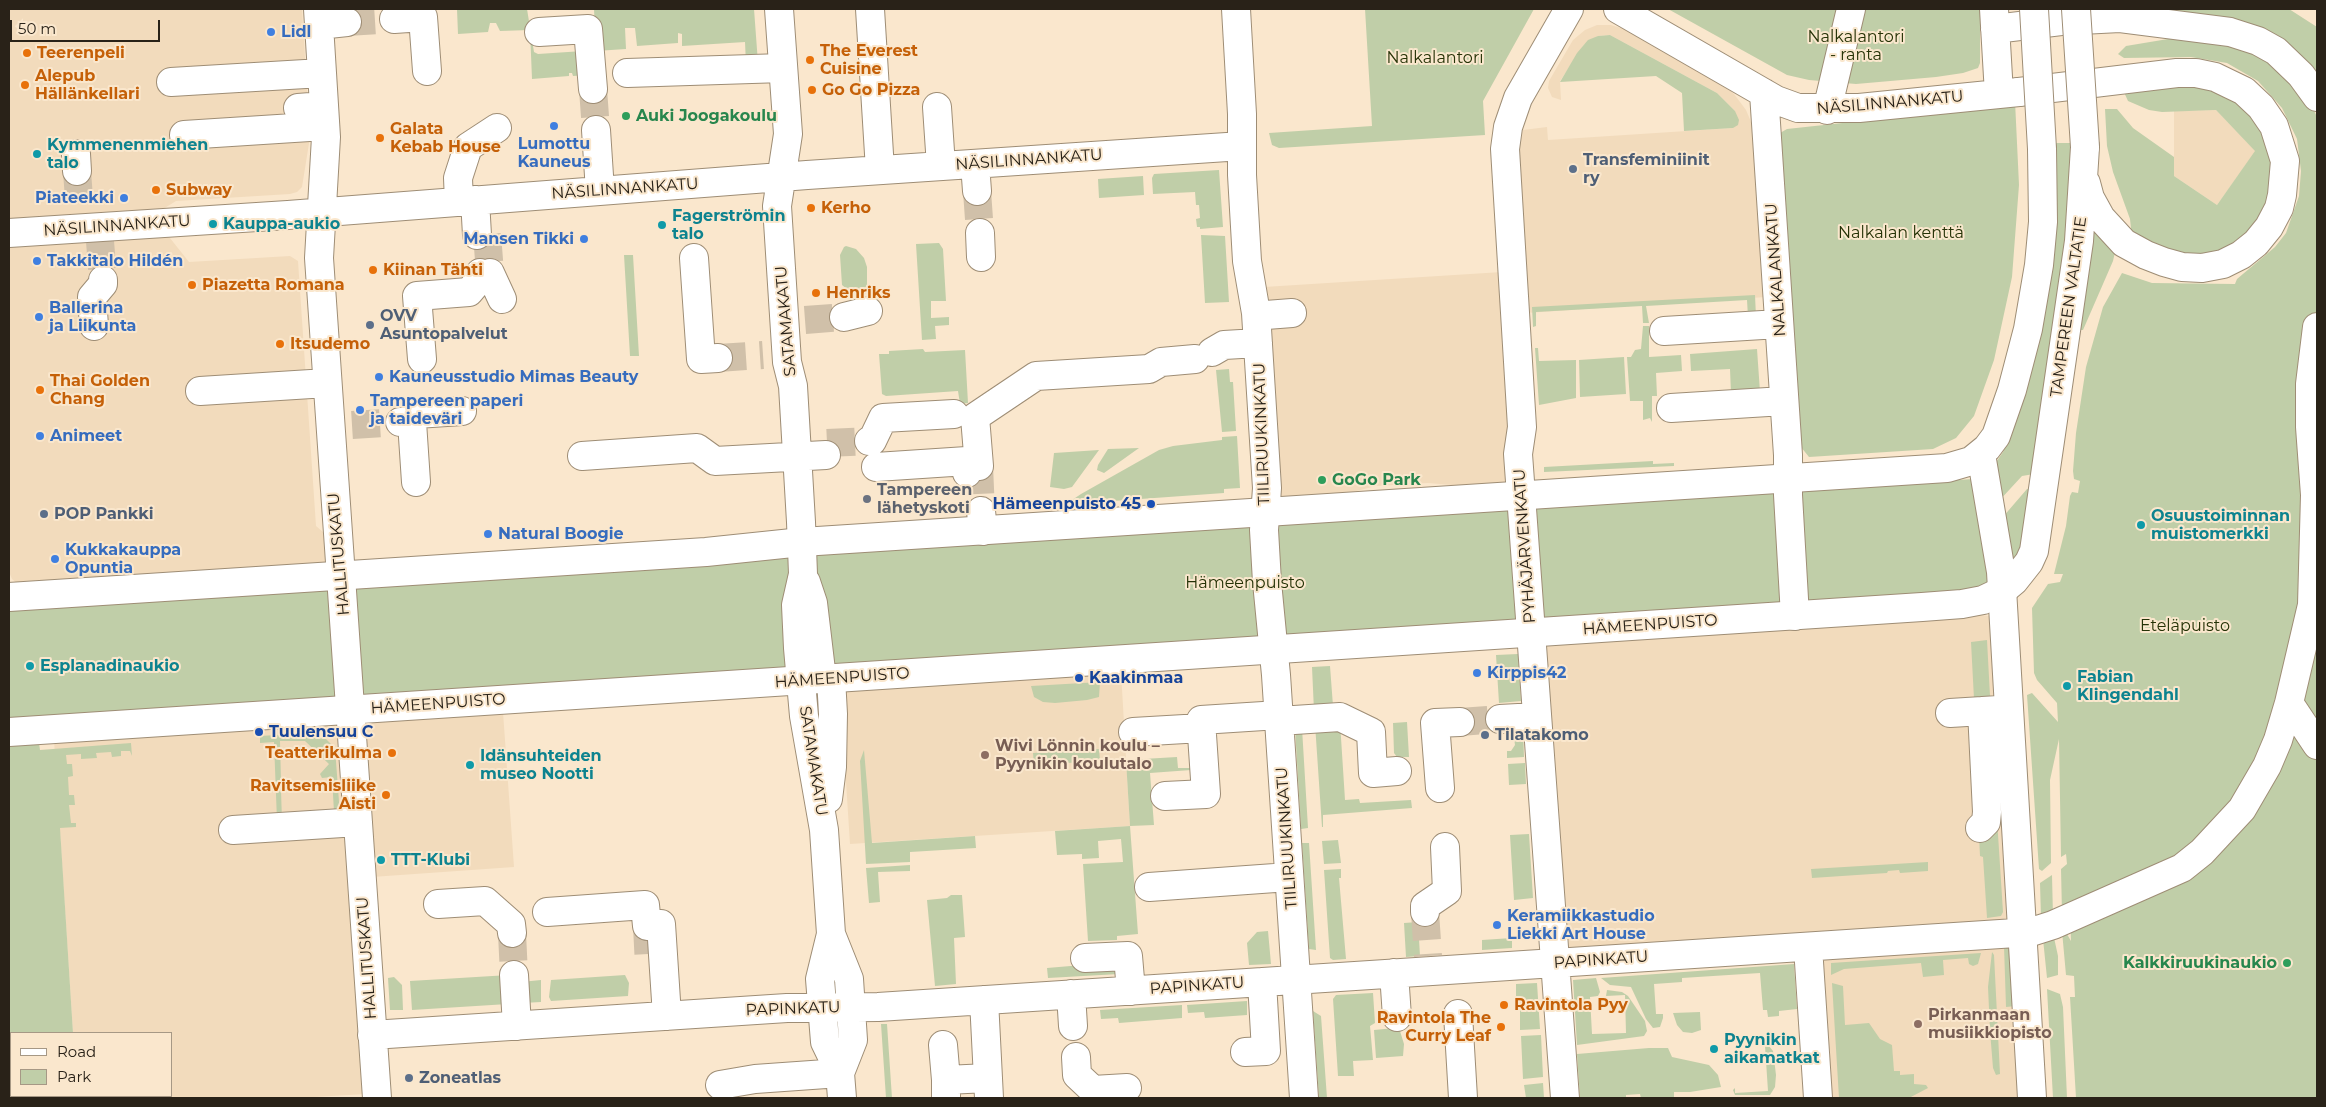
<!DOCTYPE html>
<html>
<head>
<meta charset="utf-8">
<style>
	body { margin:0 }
	#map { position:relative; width:2326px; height:1107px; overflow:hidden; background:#fae7cd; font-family:Montserrat,sans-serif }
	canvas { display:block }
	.frame { position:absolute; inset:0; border:10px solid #292218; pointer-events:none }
	.legend { position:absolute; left:10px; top:1032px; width:162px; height:65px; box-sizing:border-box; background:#fae7cd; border:1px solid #a69885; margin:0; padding:6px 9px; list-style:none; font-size:15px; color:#292218 }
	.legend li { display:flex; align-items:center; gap:10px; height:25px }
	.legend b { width:25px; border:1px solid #a69885 }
	.scale { position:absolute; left:10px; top:20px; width:150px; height:22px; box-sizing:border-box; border:2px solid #292218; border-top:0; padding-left:6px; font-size:15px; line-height:18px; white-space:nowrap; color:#292218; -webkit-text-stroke:4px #fae7cd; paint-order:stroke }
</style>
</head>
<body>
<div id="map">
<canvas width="2326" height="1107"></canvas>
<div class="frame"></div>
<ul class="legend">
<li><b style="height:6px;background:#fff"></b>Road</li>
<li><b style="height:14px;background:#c0cea8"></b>Park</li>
</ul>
<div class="scale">50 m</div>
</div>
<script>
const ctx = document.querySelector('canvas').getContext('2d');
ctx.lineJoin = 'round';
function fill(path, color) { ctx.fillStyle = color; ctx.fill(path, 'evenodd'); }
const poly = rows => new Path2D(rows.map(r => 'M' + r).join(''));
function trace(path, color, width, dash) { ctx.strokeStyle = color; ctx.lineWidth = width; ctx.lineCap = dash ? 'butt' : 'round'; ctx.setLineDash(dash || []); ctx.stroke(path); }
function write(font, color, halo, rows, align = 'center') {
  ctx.font = font + ' Montserrat,sans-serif'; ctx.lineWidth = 4; ctx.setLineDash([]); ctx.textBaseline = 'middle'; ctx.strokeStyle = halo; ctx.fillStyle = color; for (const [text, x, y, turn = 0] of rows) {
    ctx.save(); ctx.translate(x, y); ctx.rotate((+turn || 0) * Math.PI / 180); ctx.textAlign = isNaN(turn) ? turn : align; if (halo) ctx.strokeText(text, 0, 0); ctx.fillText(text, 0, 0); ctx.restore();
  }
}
const built = poly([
	[9,9,302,9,310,137,302,187,297,192,290,194,176,201,155,214,9,227],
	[1597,25,1611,25,1624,29,1725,86,1734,94,1746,110,1754,129,1766,297,1526,313,1516,146,1523,130,1547,127,1548,140,1733,128,1735,111,1717,93,1610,35,1598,36,1584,45,1560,81,1561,100,1552,97,1548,88,1549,81,1573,40,1585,30],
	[2216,110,2256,151,2217,205,2174,176,2174,111],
	[166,233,189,262,290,256,298,261,316,526,330,538,331,562,306,570,294,565,18,584,12,579,9,572,9,239],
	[1502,272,1514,472,1509,484,1476,487,1428,483,1376,486,1337,496,1282,499,1279,497,1264,287],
	[1977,615,1990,616,2009,920,1571,950,1569,947,1544,645],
	[1121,672,1130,826,850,844,841,704,846,691],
	[503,712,514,867,372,877,363,725,366,722],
	[338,724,366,1094,297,1098,133,1098,130,1096,171,1096,171,1033,73,1033,54,740],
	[1997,945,2008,948,2022,1098,1824,1098,1819,958]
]);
const green = poly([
	[457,9,527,9,534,52,538,54,583,51,588,75,573,76,572,73,569,73,569,76,532,79,530,30,500,31,496,23,490,23,488,32,458,34],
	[594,9,754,9,758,63,746,64,745,42,682,46,682,34,678,33,678,43,637,46,635,28,625,28,626,49,596,51],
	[1365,9,1534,9,1483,101,1485,135,1279,148,1272,145,1269,133,1372,126],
	[1668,9,1980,9,1980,63,1978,68,1963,73,1936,77,1856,84,1809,80,1787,75],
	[2174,9,2289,9,2317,27,2317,114,2310,102,2317,117,2317,1098,2076,1098,2070,997,2075,997,2074,976,2066,975,2062,931,2064,929,2071,941,2070,911,2062,913,2061,869,2067,864,2066,854,2061,857,2059,739,2050,780,2051,863,2042,871,2039,869,2027,695,2032,693,2058,722,2057,703,2037,680,2034,673,2032,608,2048,584,2060,582,2063,574,2054,574,2066,526,2070,496,2072,492,2078,493,2080,481,2074,479,2073,471,2076,433,2086,367,2103,307,2122,273,2152,283,2235,284,2237,279,2275,247,2286,233,2299,196,2301,171,2297,139,2282,108,2258,81,2227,63,2191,57,2124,58,2118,54,2126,46,2192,35,2229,40,2317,82,2174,15],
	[1610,35,1717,93,1735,111,1739,120,1738,125,1733,128,1684,131,1682,93,1656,76,1560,82,1577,53,1588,40,1598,36],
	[2163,85,2222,88,2262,120,2277,181,2251,237,2202,260,2132,237,2130,219,2113,172,2107,146,2105,109,2117,109,2133,128,2174,157,2174,176,2217,205,2255,151,2216,110,2162,112,2149,110,2128,101,2123,90],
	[2015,101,2019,185,2012,277,1994,360,1974,416,1956,438,1933,449,1809,457,1801,447,1780,133,1787,129,1953,111],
	[2053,143,2074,143,2071,210,2034,474,2022,476,1998,502,1990,471,2003,452,2011,434],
	[1219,170,1223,227,1200,229,1200,227,1197,227,1196,219,1200,218,1199,205,1196,205,1195,192,1153,194,1152,178,1154,174],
	[1143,176,1144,195,1099,198,1098,179],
	[2093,221,2116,248,2113,261,2083,330,2078,330],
	[1201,235,1225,236,1229,302,1205,303],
	[939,243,943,249,946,301,931,301,931,318,949,317,949,325,935,326,936,339,922,340,916,244],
	[846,246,856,249,864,258,867,267,867,292,860,300,842,285,840,255,844,247],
	[624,255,633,255,639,356,630,356],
	[1755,295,1756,317,1748,317,1747,300,1646,306,1649,323,1643,323,1642,306,1536,312,1536,326,1533,327,1532,307],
	[1643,326,1649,326,1649,357,1681,355,1682,371,1656,373,1657,396,1652,396,1652,422,1650,418,1643,420,1643,401,1630,401,1627,357,1631,357,1635,350,1641,349],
	[1535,348,1538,348,1539,361,1576,360,1576,398,1539,405],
	[923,349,925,352,965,350,968,403,960,404,958,391,886,396,882,394,879,354,889,354,889,351],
	[1757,349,1760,392,1731,393,1730,369,1691,371,1690,354],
	[1624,357,1626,394,1580,397,1579,360],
	[1229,369,1230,382,1233,382,1236,431,1222,432,1216,370],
	[1237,436,1240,488,1224,489,1224,493,1071,504,1072,500,1081,494,1159,450,1173,446,1222,440,1222,437],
	[1139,448,1104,473,1097,470,1098,465,1108,449],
	[1099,450,1072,487,1064,489,1050,487,1054,453],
	[1653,461,1653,464,1674,463,1674,466,1544,472,1544,467],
	[1973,479,1978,480,1988,583,1969,591,9,720,9,607],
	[2027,489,2031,489,2025,535,2018,554,2011,564,2002,518],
	[1987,640,1990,696,1974,699,1971,642],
	[1518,654,1521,701,1499,703,1496,655],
	[1330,666,1333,706,1314,711,1312,667],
	[1100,682,1099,697,1087,700,1055,703,1043,702,1034,697,1031,686],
	[1340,722,1345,800,1359,799,1360,803,1411,800,1412,808,1323,815,1323,827,1322,827,1315,724],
	[1407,722,1409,757,1397,757,1394,753,1393,723],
	[1295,728,1302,728,1308,828,1301,829],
	[1523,729,1524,757,1507,758,1507,751,1511,751,1515,745,1513,730],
	[309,733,326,739,335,748,340,815,334,812,332,777,322,778,320,774,329,764,305,741,280,741,281,781,289,781,294,787,294,789,281,790,282,821,277,821,274,742,260,743,260,736],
	[39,743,40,750,131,743,132,756,130,751,121,751,121,756,112,757,111,752,96,753,97,758,81,759,81,754,66,755,67,764,72,764,73,776,68,777,69,795,74,795,75,805,69,805,71,823,76,823,76,827,60,828,73,1033,11,1033,11,1096,130,1096,133,1098,9,1098,9,745],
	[1099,749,1100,761,1034,765,1033,753],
	[864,750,872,843,975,836,976,848,910,852,910,862,866,864,860,761],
	[1177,757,1178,768,1191,768,1191,770,1150,773,1154,825,1130,826,1138,934,1117,936,1117,940,1088,941,1083,864,1123,862,1121,839,1098,841,1099,858,1082,859,1082,854,1057,855,1055,831,1130,826,1126,760],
	[1525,763,1526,784,1509,785,1508,764],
	[1997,819,2003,912,2001,916,1987,918,1983,857,1980,856,1979,836],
	[1529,834,1533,898,1514,900,1510,835],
	[1338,840,1341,863,1324,864,1322,841],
	[1302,843,1309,843,1316,950,1309,949],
	[1928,862,1928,871,1900,873,1899,870,1888,871,1887,873,1812,878,1811,869],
	[910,865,910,871,878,872,880,902,869,903,866,868],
	[1341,869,1341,878,1339,878,1346,959,1333,960,1330,958,1324,870],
	[2052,875,2053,917,2041,918,2040,883],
	[951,895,962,895,965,937,954,938,956,984,935,986,927,900,947,898],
	[1418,922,1420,956,1406,957,1404,923],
	[1268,931,1271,964,1249,965,1247,943,1257,932],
	[2053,933,2058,956,2058,975,2047,978,2043,939],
	[1512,938,1512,948,1482,950,1482,940],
	[2004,946,2010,950,2016,1006,2006,1007],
	[1992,952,1994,955,2000,1074,1996,1075,1993,1068,1990,1031,1988,987],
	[1981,953,1978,964,1973,966,1969,964,1968,958,1943,960,1944,975,1923,977,1921,963,1844,969,1831,975,1831,963],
	[1118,962,1119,974,1048,978,1047,968],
	[1794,964,1797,1009,1779,1011,1779,1016,1768,1017,1767,1010,1763,1010,1760,973,1682,978,1682,982,1654,984,1656,1014,1663,1014,1663,1018,1660,1027,1653,1028,1646,1019,1631,987,1610,985,1601,978],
	[509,975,508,1004,412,1010,410,981],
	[625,975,629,983,628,996,551,1001,549,997,551,980],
	[394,977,402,985,403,1010,390,1010,388,978],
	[1596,978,1600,992,1598,996,1590,997,1592,1034,1626,1033,1625,995,1606,996,1607,990,1622,992,1628,996,1645,1021,1647,1031,1644,1036,1577,1045,1573,980],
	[541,980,541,1002,523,1003,521,982],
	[1537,983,1540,1029,1520,1030,1520,999,1516,998,1516,984],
	[1832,983,1843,986,1845,1025,1869,1023,1880,1039,1892,1045,1894,1071,1900,1071,1900,1075,1914,1074,1914,1084,1926,1085,1928,1088,1909,1098,1839,1098],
	[2047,989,2060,994,2063,1007,2067,1098,2053,1098],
	[1373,993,1375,1023,1370,1026,1373,1060,1353,1061,1354,1076,1338,1076,1333,999,1336,995],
	[1247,1001,1247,1015,1205,1018,1204,1012,1188,1013,1187,1005],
	[1182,1005,1182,1018,1119,1023,1118,1018,1101,1019,1100,1010],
	[1313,1011,1321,1016,1327,1098,1319,1098],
	[1700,1012,1701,1030,1692,1033,1683,1032,1677,1025,1673,1013],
	[881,1024,887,1024,892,1098,886,1098],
	[1395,1028,1400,1031,1404,1044,1403,1056,1376,1058,1374,1030],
	[1541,1035,1543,1077,1523,1079,1521,1036],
	[1765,1046,1769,1046,1773,1051,1776,1075,1775,1087,1770,1095,1735,1095,1733,1090,1735,1088,1735,1093,1768,1091],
	[1649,1048,1668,1048,1672,1057,1709,1065,1718,1075,1721,1087,1690,1092,1674,1092,1674,1097,1641,1098,1640,1094,1626,1095,1626,1098,1580,1098,1577,1054],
	[1543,1083,1544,1098,1526,1098,1524,1085]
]);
const minorTunnel = poly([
	[347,22,394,19],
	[593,89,596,130],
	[77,171,80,212],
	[977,191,980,233],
	[487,234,490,273],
	[100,241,103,280],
	[805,320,844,317],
	[718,358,763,355],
	[352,425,400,422],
	[827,443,869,441],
	[979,466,981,511],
	[1460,722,1500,719],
	[1425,912,1428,956],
	[647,926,649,965],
	[512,933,514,975]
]);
const minor = poly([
	[318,9,326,137,319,258,377,1098],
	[779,9,788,134,777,206,787,362,793,386,801,522,803,574,796,605,798,648,804,716,824,830,831,934,820,979,825,1042,840,1073,842,1098],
	[870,9,880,170],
	[1236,9,1242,114,1242,175,1247,261,1256,313,1267,488,1264,530,1267,582,1276,675,1304,1098],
	[1618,9,1776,100,1798,108,1859,108,2019,92],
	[1994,9,1999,94],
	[394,19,423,17,427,71],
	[319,25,347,22],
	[1995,29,2061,21,2120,18,2230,32,2258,41,2276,51,2301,75,2317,97],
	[539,32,588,29,593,89],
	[627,73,783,68],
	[171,82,322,73],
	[1764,93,1788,455,1788,495,1795,616],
	[937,107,941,166],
	[298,108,324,106],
	[1827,110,1851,9],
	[596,130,600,191],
	[184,135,325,126],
	[76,154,77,171],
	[975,164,977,191],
	[475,200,477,235],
	[459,202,458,178,468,147,497,128],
	[9,233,288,215,807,175,1242,146],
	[980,233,981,257],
	[694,258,701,359,718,358],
	[490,273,502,299],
	[1256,313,1266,315,1292,313],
	[844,317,868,311],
	[94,326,92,297,103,284,103,280],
	[1664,331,1779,324],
	[1212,352,1224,345,1258,343],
	[422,359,417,296,469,292,480,279,480,273],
	[200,391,327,383],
	[1671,408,1784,401],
	[400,422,412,422,416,414,462,411],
	[412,422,416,482],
	[869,441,872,441,883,418,954,414],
	[1981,454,2001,572,2032,1098],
	[582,456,697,448,715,461,826,455],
	[979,466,975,417,1036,376,1149,369,1161,362,1195,359],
	[876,467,967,461,967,473],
	[981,511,983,531],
	[806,582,813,603,822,679],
	[2289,703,2317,745],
	[1950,713,1999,710],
	[1500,719,1537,717],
	[1279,721,1340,717,1371,732,1373,773,1397,771],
	[1133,732,1202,728],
	[1440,788,1435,723,1460,722],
	[1165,796,1206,794,1201,720,1279,715],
	[828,799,832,767,833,714,831,678],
	[1980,828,1986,822,1987,812,1982,711],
	[233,830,358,822],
	[1149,887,1289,877],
	[438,904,485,901,511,924,512,933],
	[547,912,645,905,647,926],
	[1425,912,1425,906,1447,891,1445,847],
	[661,924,667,1016],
	[831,934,849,979,853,1040,840,1073],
	[1808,947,1818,1098],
	[1085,958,1128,956,1131,991],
	[1394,973,1397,1017],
	[514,975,517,1026],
	[1071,994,1073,1026],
	[984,1000,989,1098],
	[1458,1014,1463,1098],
	[372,1035,787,1008,878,1007,1832,945,2031,932,2053,925,2182,868,2202,852,2242,809,2267,766,2278,740,2289,703,2312,605,2315,495,2310,427,2310,384,2317,327],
	[943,1045,946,1080],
	[1245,1052,1266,1051,1262,982],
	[1076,1057,1077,1075,1093,1090,1127,1088],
	[720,1085,755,1079,840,1073],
	[946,1098,946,1080,988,1078],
	[1565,1098,1518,454,1522,427,1505,149,1508,127,1518,98,1569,9]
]);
const major = poly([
	[2019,92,2177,73,2196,73,2215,77,2244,91,2261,107,2274,126,2285,161,2282,195,2279,208,2269,227,2256,243,2241,255,2223,264,2202,268,2182,267,2164,262,2146,255,2124,243,2101,218,2090,198,2086,183],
	[9,597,706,552,802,542,1947,468,1971,461,1987,448,1996,436,2012,390,2028,329,2039,265,2043,222,2042,149],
	[9,732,1922,607,1962,604,1983,600,2002,591,2014,581,2029,562,2034,551,2079,241,2085,147]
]);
const majorBridge = poly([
	[2034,9,2042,149],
	[2076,9,2085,147]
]);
const markers = [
	[271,32,5,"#3f7fe0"],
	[27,53,5,"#e8710a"],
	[810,60,5,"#e8710a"],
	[25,85,5,"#e8710a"],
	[812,90,5,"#e8710a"],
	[626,116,5,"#2e9e5b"],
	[554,126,5,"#3f7fe0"],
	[380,138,5,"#e8710a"],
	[37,154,5,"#0f9aa8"],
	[1573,169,5,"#5c6f8a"],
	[156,190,5,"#e8710a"],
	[124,198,5,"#3f7fe0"],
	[811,208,5,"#e8710a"],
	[213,224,5,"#0f9aa8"],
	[662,225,5,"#0f9aa8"],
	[584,239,5,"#3f7fe0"],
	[37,261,5,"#3f7fe0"],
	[373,270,5,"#e8710a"],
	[192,285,5,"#e8710a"],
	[816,293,5,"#e8710a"],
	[39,317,5,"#3f7fe0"],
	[370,325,5,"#5c6f8a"],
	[280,344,5,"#e8710a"],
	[379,377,5,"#3f7fe0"],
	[40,390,5,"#e8710a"],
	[360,410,5,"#3f7fe0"],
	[40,436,5,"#3f7fe0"],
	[1322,480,5,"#2e9e5b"],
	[867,499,5,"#6b7280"],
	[1151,504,5,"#1a4fb4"],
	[44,514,5,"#5c6f8a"],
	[2141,525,5,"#0f9aa8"],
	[488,534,5,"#3f7fe0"],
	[55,559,5,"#3f7fe0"],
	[30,666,5,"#0f9aa8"],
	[1477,673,5,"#3f7fe0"],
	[1079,678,5,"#1a4fb4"],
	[2067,686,5,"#0f9aa8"],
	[259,732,5,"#1a4fb4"],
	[1485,735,5,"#5c6f8a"],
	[392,753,5,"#e8710a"],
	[985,755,5,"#8d6e63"],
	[470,765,5,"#0f9aa8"],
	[386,795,5,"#e8710a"],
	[381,860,5,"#0f9aa8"],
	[1497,925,5,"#3f7fe0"],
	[2287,963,5,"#2e9e5b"],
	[1504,1005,5,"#e8710a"],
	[1918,1024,5,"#8d6e63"],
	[1501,1027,5,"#e8710a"],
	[1714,1049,5,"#0f9aa8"],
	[409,1078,5,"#5c6f8a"]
];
const shopNames = [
	["Lidl",281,32],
	["Lumottu",554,144,"center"],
	["Kauneus",554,162,"center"],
	["Piateekki",114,198,"right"],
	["Mansen Tikki",574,239,"right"],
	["Takkitalo Hildén",47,261],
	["Ballerina",49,308],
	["ja Liikunta",49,326],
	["Kauneusstudio Mimas Beauty",389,377],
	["Tampereen paperi",370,401],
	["ja taideväri",370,419],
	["Animeet",50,436],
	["Natural Boogie",498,534],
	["Kukkakauppa",65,550],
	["Opuntia",65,568],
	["Kirppis42",1487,673],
	["Keramiikkastudio",1507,916],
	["Liekki Art House",1507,934]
];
const parkNames = [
	["Nalkalantori",1856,37],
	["- ranta",1856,55],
	["Nalkalantori",1435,58],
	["Nalkalan kenttä",1901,233],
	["Hämeenpuisto",1245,583],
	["Eteläpuisto",2185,626]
];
const foodNames = [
	["The Everest",820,51],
	["Cuisine",820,69],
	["Teerenpeli",37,53],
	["Alepub",35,76],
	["Hällänkellari",35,94],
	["Go Go Pizza",822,90],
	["Galata",390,129],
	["Kebab House",390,147],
	["Subway",166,190],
	["Kerho",821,208],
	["Kiinan Tähti",383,270],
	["Piazetta Romana",202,285],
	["Henriks",826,293],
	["Itsudemo",290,344],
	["Thai Golden",50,381],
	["Chang",50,399],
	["Teatterikulma",382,753,"right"],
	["Ravitsemisliike",376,786,"right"],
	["Aisti",376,804,"right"],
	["Ravintola Pyy",1514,1005],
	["Ravintola The",1491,1018,"right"],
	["Curry Leaf",1491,1036,"right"]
];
const streetNames = [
	["NÄSILINNANKATU",1890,103,-5],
	["NÄSILINNANKATU",1029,160,-4],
	["NÄSILINNANKATU",625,189,-4],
	["NÄSILINNANKATU",117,226,-4],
	["NALKALANKATU",1776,270,-94],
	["TAMPEREEN VALTATIE",2069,307,-82],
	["SATAMAKATU",786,321,-95],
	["TIILIRUUKINKATU",1262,434,-92],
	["PYHÄJÄRVENKATU",1525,546,-94],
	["HALLITUSKATU",339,554,-95],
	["HÄMEENPUISTO",1650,625,-4],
	["HÄMEENPUISTO",842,678,-4],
	["HÄMEENPUISTO",438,704,-4],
	["SATAMAKATU",813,761,81],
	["TIILIRUUKINKATU",1287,838,-94],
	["HALLITUSKATU",367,958,-94],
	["PAPINKATU",1601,960,-4],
	["PAPINKATU",1197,986,-4],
	["PAPINKATU",793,1009,-2]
];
const leisureNames = [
	["Auki Joogakoulu",636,116],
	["GoGo Park",1332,480],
	["Kalkkiruukinaukio",2277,963,"right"]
];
const cultureNames = [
	["Kymmenenmiehen",47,145],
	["talo",47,163],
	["Fagerströmin",672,216],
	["talo",672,234],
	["Kauppa-aukio",223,224],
	["Osuustoiminnan",2151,516],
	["muistomerkki",2151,534],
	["Esplanadinaukio",40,666],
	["Fabian",2077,677],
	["Klingendahl",2077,695],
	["Idänsuhteiden",480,756],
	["museo Nootti",480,774],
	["TTT-Klubi",391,860],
	["Pyynikin",1724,1040],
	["aikamatkat",1724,1058]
];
const serviceNames = [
	["Transfeminiinit",1583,160],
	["ry",1583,178],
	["OVV",380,316],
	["Asuntopalvelut",380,334],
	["POP Pankki",54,514],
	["Tilatakomo",1495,735],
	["Zoneatlas",419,1078]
];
const worshipNames = [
	["Tampereen",877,490],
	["lähetyskoti",877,508]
];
const transitNames = [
	["Hämeenpuisto 45",1141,504,"right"],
	["Kaakinmaa",1089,678],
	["Tuulensuu C",269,732]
];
const educationNames = [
	["Wivi Lönnin koulu –",995,746],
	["Pyynikin koulutalo",995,764],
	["Pirkanmaan",1928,1015],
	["musiikkiopisto",1928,1033]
];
fill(built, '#f2dbbc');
fill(green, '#c0cea8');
trace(minorTunnel, '#d0c0a9', 28, [28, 14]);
trace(minor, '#9e8d75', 30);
trace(major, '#9e8d75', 30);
trace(minor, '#fff', 28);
trace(major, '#fff', 28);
trace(majorBridge, '#9e8d75', 30, []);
trace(majorBridge, '#fff', 28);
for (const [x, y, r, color] of markers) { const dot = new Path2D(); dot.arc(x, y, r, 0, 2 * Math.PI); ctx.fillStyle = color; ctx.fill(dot); trace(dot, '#fae7cd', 2); }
write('bold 16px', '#366cbe', '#fae7cd', shopNames, 'left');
write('16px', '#253206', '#fae7cd', parkNames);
write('bold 16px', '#c56008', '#fae7cd', foodNames, 'left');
write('16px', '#292218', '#fae7cd', streetNames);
write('bold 16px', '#27864d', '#fae7cd', leisureNames, 'left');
write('bold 16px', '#0d838f', '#fae7cd', cultureNames, 'left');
write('bold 16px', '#4e5e75', '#fae7cd', serviceNames, 'left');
write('bold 16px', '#5b616d', '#fae7cd', worshipNames, 'left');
write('bold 16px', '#164399', '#fae7cd', transitNames, 'left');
write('bold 16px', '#785e54', '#fae7cd', educationNames, 'left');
</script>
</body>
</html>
